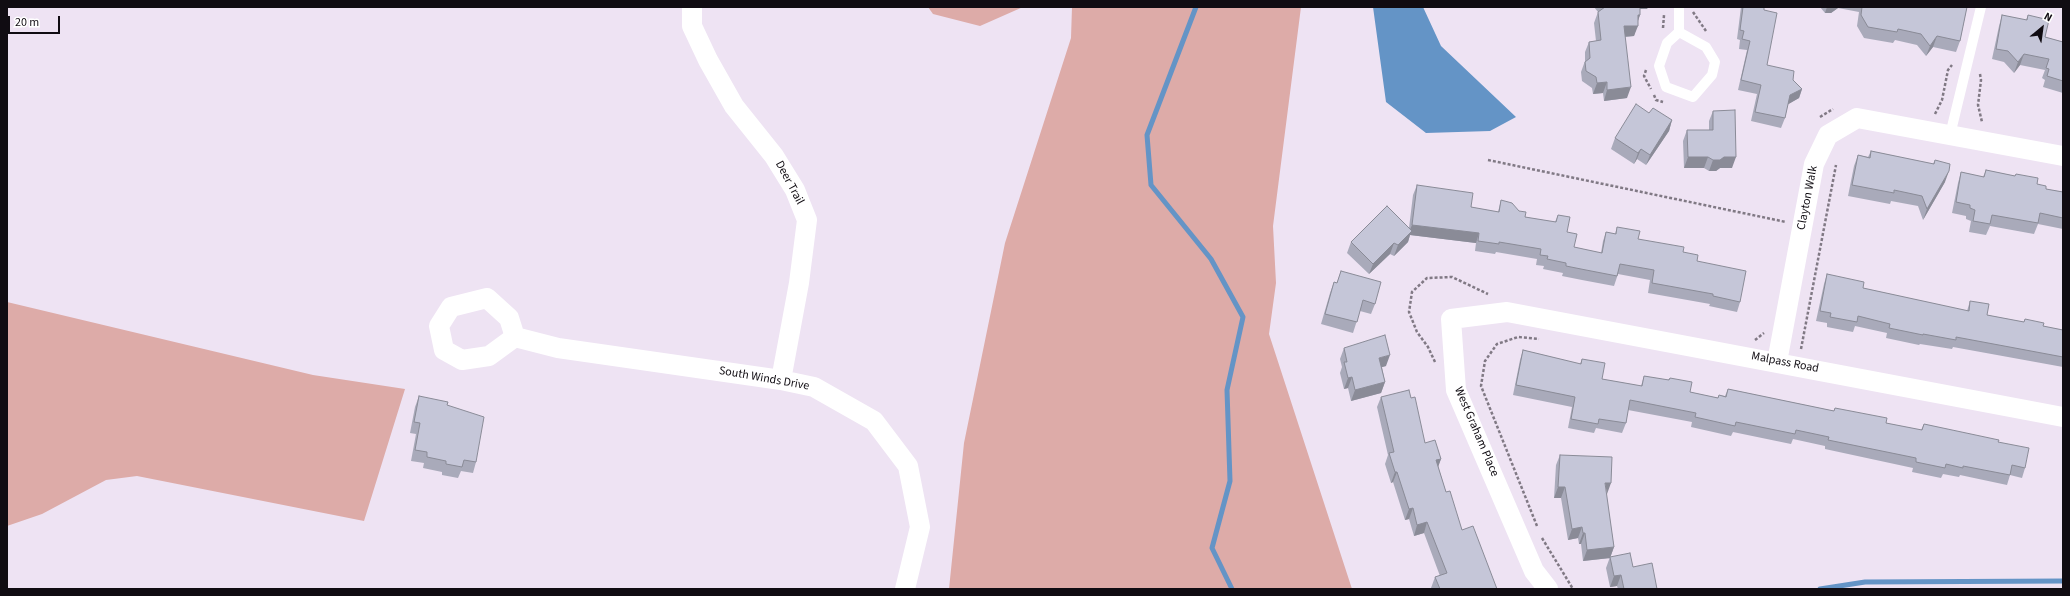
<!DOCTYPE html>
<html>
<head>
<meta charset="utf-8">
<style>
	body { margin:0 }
	#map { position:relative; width:2070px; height:596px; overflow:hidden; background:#eee3f3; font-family:"Source Sans 3",sans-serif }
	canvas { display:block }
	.frame { position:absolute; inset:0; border:8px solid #100c12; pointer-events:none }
	.north { position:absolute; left:2022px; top:8px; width:40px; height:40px; -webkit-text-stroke:3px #fff; paint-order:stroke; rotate:29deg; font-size:11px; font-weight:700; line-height:16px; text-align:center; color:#100c12 }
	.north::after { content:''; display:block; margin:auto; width:14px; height:18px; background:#100c12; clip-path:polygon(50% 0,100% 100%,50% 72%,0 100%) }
	.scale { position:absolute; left:8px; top:16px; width:52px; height:18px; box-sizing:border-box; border:2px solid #100c12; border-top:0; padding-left:5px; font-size:12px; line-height:14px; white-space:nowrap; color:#100c12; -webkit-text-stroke:3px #fff; paint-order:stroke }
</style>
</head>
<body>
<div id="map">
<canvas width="2070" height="596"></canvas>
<div class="frame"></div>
<div class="north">N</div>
<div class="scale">20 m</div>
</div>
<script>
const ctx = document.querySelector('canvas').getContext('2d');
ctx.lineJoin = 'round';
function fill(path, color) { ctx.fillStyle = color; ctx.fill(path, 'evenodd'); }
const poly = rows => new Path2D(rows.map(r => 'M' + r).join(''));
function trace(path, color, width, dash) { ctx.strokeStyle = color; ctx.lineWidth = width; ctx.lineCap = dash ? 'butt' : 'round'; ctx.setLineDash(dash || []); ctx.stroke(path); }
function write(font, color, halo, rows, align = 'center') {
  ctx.font = font + ' "Source Sans 3",sans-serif'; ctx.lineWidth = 3; ctx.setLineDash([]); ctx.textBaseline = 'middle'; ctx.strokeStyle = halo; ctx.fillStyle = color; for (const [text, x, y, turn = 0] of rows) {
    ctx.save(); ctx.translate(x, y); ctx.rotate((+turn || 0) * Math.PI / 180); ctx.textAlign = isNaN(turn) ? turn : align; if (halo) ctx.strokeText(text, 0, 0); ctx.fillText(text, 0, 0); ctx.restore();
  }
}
const green = poly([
	[928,7,1023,7,980,26,933,14],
	[1072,7,1301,7,1273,226,1276,283,1269,334,1352,589,949,589,964,443,1005,243,1071,38],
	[7,302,313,375,405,389,364,521,137,476,106,480,42,514,7,526]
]);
const water = poly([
	[1373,7,1423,7,1441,46,1516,117,1490,131,1426,133,1386,102]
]);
const stream = poly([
	[1196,7,1147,135,1151,185,1211,259,1243,317,1227,390,1230,481,1212,548,1232,589],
	[1820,589,1865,582,2063,581]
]);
const path = poly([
	[1693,12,1706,31],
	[1663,28,1664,15],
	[1646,70,1644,76,1651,89],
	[1980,74,1981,80,1978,105,1982,122],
	[1654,95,1656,100,1663,102],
	[1935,114,1942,100,1948,70,1952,65],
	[1820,117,1833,109],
	[1488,160,1786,222],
	[1755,340,1764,333],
	[1801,349,1836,165],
	[1435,362,1428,347,1417,332,1409,312,1412,292,1427,278,1452,277,1488,294],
	[1537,526,1481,386,1485,361,1497,344,1518,337,1539,339],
	[1542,538,1573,589]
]);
const service = poly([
	[1679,7,1679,32,1667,43,1659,66,1666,87,1693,97,1712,75,1715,62,1706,47,1679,32],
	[1950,135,1981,7]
]);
const minor = poly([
	[692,7,692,26,708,60,734,106,774,156,795,190,807,220,799,283,781,380],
	[487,298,509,318,515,337,489,356,462,360,444,350,439,326,451,307,487,298],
	[515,337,558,348,781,380,814,387,874,421,908,466,920,527,905,589],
	[1777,362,1814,164,1828,135,1857,118,2063,156],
	[1548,589,1534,571,1456,390,1451,319,1507,312,2063,417]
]);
const wall = poly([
	[1594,7,1648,7,1647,9,1640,9,1640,15,1638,21,1634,36,1625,37,1627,98,1604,101,1603,93,1593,94,1592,88,1582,81,1581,72,1585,61,1585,52,1589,42,1596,41,1594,23,1598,12],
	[1741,7,1764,7,1764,10,1767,65,1793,80,1802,89,1799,98,1788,104,1785,118,1781,128,1751,121,1757,94,1738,90,1747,50,1739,49,1740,40,1737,39],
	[1820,7,1967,7,1960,41,1956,52,1933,47,1926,56,1917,45,1895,40,1893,43,1864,38,1857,26,1859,12,1838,8,1831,13,1825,13],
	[2002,15,2026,20,2028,15,2045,37,2063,42,2063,93,2043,87,2045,80,2042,78,2045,70,2020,65,2014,73,2004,62,1992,59,1999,26],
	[1713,111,1732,168,1720,168,1716,171,1709,171,1704,168,1684,168,1683,141,1687,130,1709,130,1709,121],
	[1649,113,1672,120,1669,131,1646,165,1637,159,1634,164,1611,149,1615,138],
	[1871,151,1933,164,1935,160,1945,182,1923,220,1918,206,1891,201,1890,204,1848,196,1854,166,1858,155,1868,157],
	[1986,170,2015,176,2016,174,2046,189,2063,192,2063,229,2038,224,2034,234,1990,226,1986,235,1969,232,1971,221,1966,219,1966,216,1952,213,1958,183,1961,172,1983,177],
	[1417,185,1471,207,1498,212,1501,200,1519,211,1525,217,1555,222,1558,215,1567,232,1574,247,1601,253,1603,241,1606,232,1615,234,1617,227,1638,239,1683,252,1697,261,1740,302,1737,312,1709,306,1710,304,1648,293,1650,280,1618,274,1614,286,1582,280,1562,276,1563,273,1543,269,1544,266,1536,265,1537,259,1496,252,1495,254,1475,251,1476,243,1410,235,1408,242,1394,256,1390,254,1369,274,1347,253,1351,242,1409,228,1413,195],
	[1341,271,1375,304,1371,314,1360,311,1353,333,1321,324,1330,293,1334,282,1337,283],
	[1827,274,1863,288,1967,311,1970,301,1987,315,2024,322,2025,319,2043,326,2063,330,2063,367,1953,347,1952,349,1920,344,1919,345,1886,338,1887,333,1855,326,1853,332,1827,327,1827,323,1816,321,1824,284],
	[1344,348,1386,366,1382,367,1385,382,1381,393,1351,401,1348,388,1344,389,1340,373,1342,367,1340,359],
	[1523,350,1580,364,1582,359,1602,379,1641,386,1644,376,1668,380,1670,378,1690,392,1718,398,1719,395,1725,396,1728,389,1834,411,1835,408,1886,423,1921,430,1924,424,1998,442,2025,468,2022,478,2010,475,2007,485,1960,475,1959,477,1943,474,1941,478,1912,472,1913,468,1825,449,1825,446,1793,439,1791,444,1733,432,1731,436,1691,427,1692,422,1628,410,1626,423,1622,433,1596,428,1594,433,1568,428,1572,407,1513,395,1520,360],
	[419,396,447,405,476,462,473,473,461,471,458,478,442,475,442,472,423,468,424,463,411,461,416,434,410,433,415,407],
	[1381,397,1411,398,1425,443,1441,459,1438,466,1446,492,1462,530,1497,589,1432,589,1431,588,1435,577,1440,576,1424,533,1414,536,1409,519,1405,520,1393,482,1391,483,1385,464,1388,455,1377,407],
	[1560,455,1606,494,1614,547,1610,558,1583,561,1581,544,1579,544,1578,538,1568,540,1561,498,1554,498,1556,465],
	[1610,557,1633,567,1657,589,1618,589,1617,586,1610,587,1606,568]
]);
const shadedWall = poly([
	[1636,7,1648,7,1647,9,1635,9],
	[1827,7,1838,7,1838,8,1831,13,1825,13],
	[1638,15,1640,15,1636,26],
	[1624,26,1638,26,1634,36,1620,37],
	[1937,36,1933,47,1926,56,1930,46],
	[2024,54,2020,65,2014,73,2018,62],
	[1607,82,1603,93,1593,94,1597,83],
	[1631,87,1627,98,1604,101,1607,90],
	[1802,89,1799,98,1787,105,1790,95],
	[1672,120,1669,131,1646,165,1650,155],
	[1641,149,1637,159,1634,164,1638,153],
	[1688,157,1708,157,1704,168,1684,168],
	[1724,157,1736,157,1732,168,1720,168,1716,171,1709,171,1713,160],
	[1949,171,1945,182,1923,220,1927,209],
	[1412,225,1479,233,1476,243,1410,235,1408,242,1394,256,1398,245,1408,234],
	[1394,243,1390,254,1369,274,1373,264],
	[1390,355,1386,366,1375,369,1379,358],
	[1352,377,1348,388,1344,389,1348,378],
	[1385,382,1381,393,1351,401,1355,390],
	[1441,459,1437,470,1436,460],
	[1395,472,1397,472,1393,482,1391,483],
	[1605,483,1611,483,1607,494],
	[1558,487,1565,487,1561,498,1554,498],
	[1413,508,1409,519,1405,520,1409,509],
	[1427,522,1424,533,1414,536,1417,525],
	[1582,527,1578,538,1568,540,1572,529],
	[1583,533,1585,533,1581,544,1579,544],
	[1614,547,1610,558,1583,561,1587,550],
	[1621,575,1617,586,1610,587,1614,576]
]);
const building = poly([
	[1605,7,1640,7,1640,15,1638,15,1638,26,1624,26,1631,87,1607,90,1607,82,1597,83,1596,77,1586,71,1585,62,1590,58,1589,42,1601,40,1598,12,1605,7],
	[1743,7,1764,7,1764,10,1777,13,1767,65,1794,71,1793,80,1802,89,1790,95,1785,118,1755,112,1761,85,1741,80,1750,41,1742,39,1744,31,1740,30,1743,7],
	[1862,7,1967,7,1960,41,1937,36,1930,46,1921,34,1898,29,1897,32,1868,27,1861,15,1862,7],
	[2002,15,2027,20,2028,15,2049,20,2045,37,2063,42,2063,81,2047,76,2049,69,2046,68,2049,59,2024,54,2018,62,2008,51,1996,49,2002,15],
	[1636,104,1649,113,1653,108,1672,120,1650,155,1641,149,1638,153,1615,138,1636,104],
	[1735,110,1736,157,1724,157,1720,160,1713,160,1708,157,1688,157,1687,130,1713,130,1713,111,1735,110],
	[1871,151,1934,164,1935,160,1950,164,1949,171,1927,209,1922,196,1894,190,1894,193,1852,185,1858,155,1870,158,1871,151],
	[1986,170,2015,176,2016,174,2038,178,2037,184,2046,186,2046,189,2063,192,2063,218,2040,213,2038,223,1992,215,1990,224,1973,221,1975,210,1970,208,1970,205,1956,202,1961,172,1984,177,1986,170],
	[1417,185,1473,193,1471,207,1499,212,1501,200,1512,203,1519,211,1526,212,1525,217,1556,222,1558,215,1570,217,1567,232,1577,234,1574,247,1602,253,1606,232,1616,234,1617,227,1640,231,1638,239,1684,247,1683,252,1698,255,1697,261,1746,271,1740,302,1713,296,1713,294,1652,283,1654,270,1620,264,1617,276,1586,270,1566,266,1566,263,1547,259,1548,256,1540,255,1541,249,1499,242,1499,244,1478,241,1479,233,1412,225,1417,185],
	[1387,206,1412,231,1398,245,1394,243,1373,264,1351,242,1387,206],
	[1341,271,1381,282,1375,304,1363,300,1357,322,1325,314,1334,282,1337,283,1341,271],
	[1827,274,1864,282,1863,288,1969,311,1970,301,1989,304,1987,315,2024,322,2025,319,2044,323,2043,326,2063,330,2063,357,1956,337,1956,340,1923,334,1923,335,1889,328,1890,324,1858,316,1857,322,1830,317,1831,313,1820,311,1827,274],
	[1385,335,1390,355,1379,358,1385,382,1355,390,1352,377,1348,378,1344,362,1347,362,1344,348,1385,335],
	[1523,350,1581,364,1582,359,1605,363,1602,379,1642,386,1644,376,1669,380,1670,378,1692,382,1690,392,1718,398,1719,395,1726,397,1728,389,1834,411,1835,408,1887,418,1886,423,1922,430,1924,424,1999,440,1998,442,2029,448,2025,468,2012,465,2010,475,1963,466,1963,468,1946,464,1945,468,1916,462,1916,458,1828,440,1829,437,1796,430,1795,434,1736,422,1735,426,1695,417,1696,413,1630,400,1626,423,1599,419,1598,424,1571,419,1575,397,1516,385,1523,350],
	[1409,390,1411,398,1415,397,1425,443,1435,440,1441,459,1436,460,1446,492,1450,491,1462,530,1473,526,1497,589,1440,589,1435,577,1447,573,1427,522,1417,525,1413,508,1409,509,1397,472,1395,472,1389,453,1394,452,1381,397,1409,390],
	[419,396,448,402,447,405,484,417,476,462,464,460,462,467,446,464,446,461,427,457,427,452,415,450,420,423,414,422,419,396],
	[1560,455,1612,457,1611,483,1605,483,1614,547,1587,550,1585,533,1583,533,1582,527,1572,529,1565,487,1558,487,1560,455],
	[1630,553,1633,567,1652,563,1657,589,1624,589,1621,575,1614,576,1610,557,1630,553]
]);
const streetNames = [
	["Deer Trail",789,183,62],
	["Clayton Walk",1808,198,-79],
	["Malpass Road",1785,363,11],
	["South Winds Drive",764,379,10],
	["West Graham Place",1476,432,67]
];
fill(green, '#ddaba8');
fill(water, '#6494c6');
trace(stream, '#6494c6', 5);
trace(path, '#807984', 2.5, [3, 2]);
trace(service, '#fff', 10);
trace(minor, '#fff', 20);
fill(wall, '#a9aaba');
fill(shadedWall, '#8a8b97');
fill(building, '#c5c6d8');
trace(building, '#8a8b97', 1);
write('12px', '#100c12', '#fff', streetNames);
</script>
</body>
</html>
